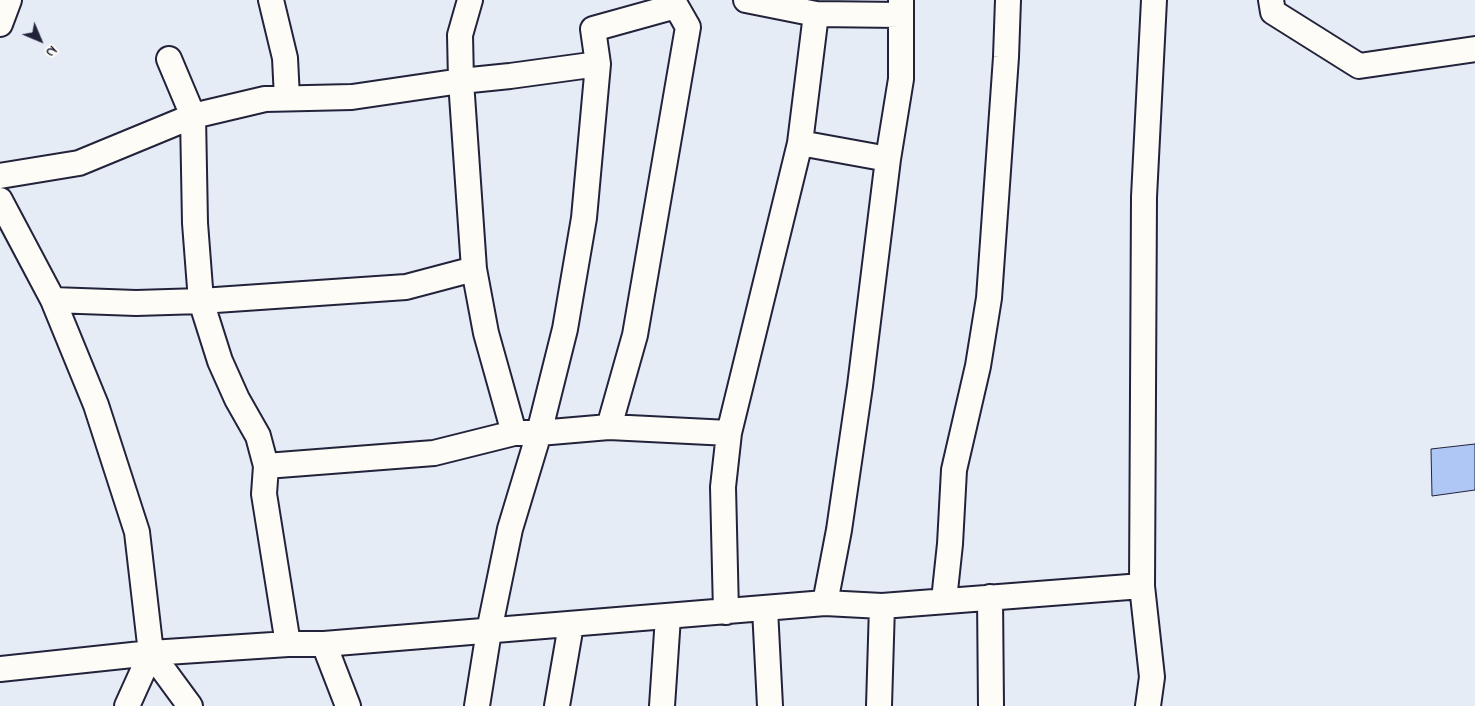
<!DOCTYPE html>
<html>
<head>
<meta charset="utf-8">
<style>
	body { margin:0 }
	#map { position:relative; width:1475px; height:706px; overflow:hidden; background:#e6ecf6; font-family:"Indie Flower",sans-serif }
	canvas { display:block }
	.north { position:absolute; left:15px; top:15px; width:50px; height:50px; -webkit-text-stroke:4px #fdfcf7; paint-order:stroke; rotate:135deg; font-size:14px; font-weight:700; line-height:20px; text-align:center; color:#22223b }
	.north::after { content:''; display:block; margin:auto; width:18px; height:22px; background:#22223b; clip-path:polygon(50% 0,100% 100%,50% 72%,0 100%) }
</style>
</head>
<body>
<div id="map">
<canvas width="1475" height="706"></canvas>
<div class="north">N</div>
</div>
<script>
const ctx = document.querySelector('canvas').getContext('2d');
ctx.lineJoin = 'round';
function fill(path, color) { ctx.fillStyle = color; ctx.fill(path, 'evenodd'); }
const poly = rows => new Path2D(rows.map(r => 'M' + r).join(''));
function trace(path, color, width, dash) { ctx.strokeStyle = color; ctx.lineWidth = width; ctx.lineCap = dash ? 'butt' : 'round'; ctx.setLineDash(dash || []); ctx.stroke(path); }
const building = poly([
	[1475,444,1475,490,1432,496,1431,449,1475,444]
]);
const street = poly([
	[271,0,285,58,287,98],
	[470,0,460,35,461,81,474,269,486,333,514,433],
	[746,0,816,14,900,15],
	[1271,0,1273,12,1359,66,1475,49],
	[0,24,9,0],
	[169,59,193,116,195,223,201,301,220,361,237,399,258,436,266,466,264,494,288,644],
	[598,64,593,29,676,6,688,27,635,335,609,427],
	[800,143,888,159],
	[0,176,79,163,193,116,265,99,352,97,461,81,510,76,598,64,584,218,565,329,539,433,510,529,489,631,477,706],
	[0,200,53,300,96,405,137,532,151,653,127,706],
	[53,300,136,303,201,301,406,287,474,269],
	[266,466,434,453,514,433,539,433,609,427,729,433],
	[990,597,991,706],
	[944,600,950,544,954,470,978,366,989,298,1006,57,1008,0],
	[825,603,839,530,860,386,888,159,901,79,901,0],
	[765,609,770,706],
	[726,612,723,487,729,433,800,143,816,14],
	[324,644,348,706],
	[151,653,190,706],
	[0,669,151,653,288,644,324,644,825,603,882,606,1142,586],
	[557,706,571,625],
	[662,706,668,617],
	[879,706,882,606],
	[1148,706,1152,677,1142,586,1144,197,1154,0]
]);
fill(building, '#afc7f5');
trace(building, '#22223b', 1);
trace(street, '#22223b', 28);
trace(street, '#fdfcf7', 24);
</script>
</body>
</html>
